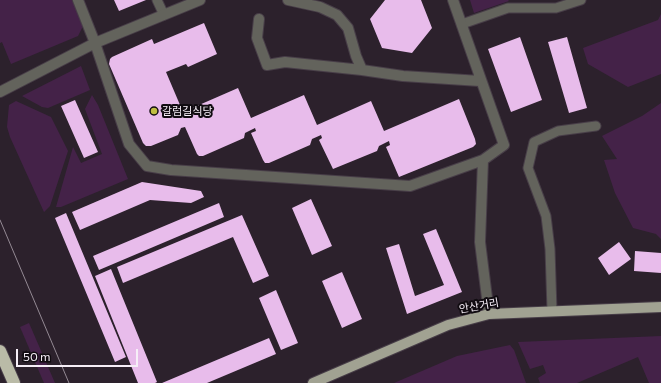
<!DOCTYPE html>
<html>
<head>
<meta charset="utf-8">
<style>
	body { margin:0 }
	#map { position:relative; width:661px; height:383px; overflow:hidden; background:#2c212c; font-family:Commissioner,sans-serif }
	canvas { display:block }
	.scale { position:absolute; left:16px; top:349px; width:122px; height:18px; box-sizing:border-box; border:2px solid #f6eef7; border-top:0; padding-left:5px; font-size:12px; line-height:14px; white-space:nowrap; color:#f6eef7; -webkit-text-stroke:3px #110c11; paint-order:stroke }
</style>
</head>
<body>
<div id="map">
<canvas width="661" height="383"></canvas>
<div class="scale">50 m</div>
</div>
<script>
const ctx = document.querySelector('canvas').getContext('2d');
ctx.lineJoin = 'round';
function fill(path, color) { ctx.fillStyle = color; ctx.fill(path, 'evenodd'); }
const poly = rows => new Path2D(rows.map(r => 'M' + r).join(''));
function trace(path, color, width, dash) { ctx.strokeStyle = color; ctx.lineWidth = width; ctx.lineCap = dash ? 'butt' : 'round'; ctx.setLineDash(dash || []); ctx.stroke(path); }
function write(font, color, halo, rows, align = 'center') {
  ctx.font = font + ' Commissioner,"Noto Sans KR",sans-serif'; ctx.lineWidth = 4; ctx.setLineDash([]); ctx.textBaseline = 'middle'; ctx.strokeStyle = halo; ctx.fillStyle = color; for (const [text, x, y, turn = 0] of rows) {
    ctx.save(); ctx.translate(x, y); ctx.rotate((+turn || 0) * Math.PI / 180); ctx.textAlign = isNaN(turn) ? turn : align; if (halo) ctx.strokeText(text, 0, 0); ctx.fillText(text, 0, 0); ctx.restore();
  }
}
const green = poly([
	[0,0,72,0,83,26,78,36,11,64,2,42,0,43],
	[470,0,508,0,509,1,474,13],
	[661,14,661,74,628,87,588,64,583,48,658,20],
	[81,66,90,90,48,108,42,107,22,96],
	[92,95,98,105,128,179,61,207,56,207,73,147,81,163,102,154,85,109],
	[16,101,51,117,68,151,50,206,44,212,10,137,7,127,9,105],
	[661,103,661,239,656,234,633,228,615,193,604,160,617,159,602,136,642,116],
	[29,323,55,383,44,383,20,327],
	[661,336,661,383,649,383,638,357,577,383,540,383,538,378,546,373,543,365,530,369,518,342],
	[510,345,514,350,526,383,394,383,457,356]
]);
const building = poly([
	[114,0,146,0,119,11],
	[385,0,421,0,432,28,412,53,382,48,370,19],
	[204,23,217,54,188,67,186,64,166,72,183,112,238,88,251,118,304,95,317,125,371,101,384,131,459,99,475,139,476,144,473,147,399,177,386,147,390,145,389,141,379,146,377,151,333,169,319,140,322,138,321,135,312,139,310,145,269,163,265,163,263,160,251,133,256,131,255,128,245,133,244,138,203,156,199,156,197,154,185,127,181,128,178,135,151,146,146,146,143,143,109,64,110,59,112,57,152,39,154,44],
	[520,37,542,100,511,112,488,49],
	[567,37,587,108,569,113,548,42],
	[75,100,98,152,84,158,61,106],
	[142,182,201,191,204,197,191,203,150,200,80,230,72,212],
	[311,199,332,246,312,255,292,208],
	[219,203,224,217,99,270,93,256],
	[66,213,126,357,115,362,55,218],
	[242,215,269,276,253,283,233,237,123,283,117,267],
	[436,229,462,292,407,314,386,248,399,244,415,296,444,285,423,234],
	[619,242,631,259,609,275,598,258],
	[635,251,661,253,661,273,634,271],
	[111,269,157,382,155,383,138,383,95,276],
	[342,272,362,319,342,328,322,281],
	[276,290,298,343,281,350,259,298],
	[269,338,276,354,207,383,162,383]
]);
const lane = poly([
	[157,0,164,15],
	[462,24,508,8,556,8,581,0],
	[552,311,550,249,546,216,528,168,534,142,558,131,596,126]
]);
const street = poly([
	[200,0,95,43,129,144,147,166,171,170,410,186,483,160],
	[288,0,320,7,337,15,348,28,356,56,362,70,403,76,480,81],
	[453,0,504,145,483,160,480,242,489,314],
	[259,19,257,38,267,65,285,62,362,70],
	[0,92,95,43,78,0]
]);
const primary = poly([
	[313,383,448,325,489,314,661,307]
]);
const highway = poly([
	[0,351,14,383]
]);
const tram = poly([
	[0,220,69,383]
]);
const markers = [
	[154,111,4,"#bfbe41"]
];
const poiNames = [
	["갈럼길식당",162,111]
];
const streetNames = [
	["안산거리",479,306,-10]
];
fill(green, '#442248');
fill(building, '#e8bceb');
trace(lane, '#483e48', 11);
trace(street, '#483e48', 12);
trace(primary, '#483e48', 12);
trace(highway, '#483e48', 14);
trace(lane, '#63635c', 9);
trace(street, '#63635c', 10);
trace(primary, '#a1a292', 10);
trace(highway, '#babba7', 12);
trace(tram, '#948a94', 1);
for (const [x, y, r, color] of markers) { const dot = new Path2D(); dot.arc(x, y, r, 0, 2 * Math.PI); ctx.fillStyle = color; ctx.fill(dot); trace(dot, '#110c11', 1.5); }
write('11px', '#f6eef7', '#110c11', poiNames, 'left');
write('11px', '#f6eef7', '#110c11', streetNames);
</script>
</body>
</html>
